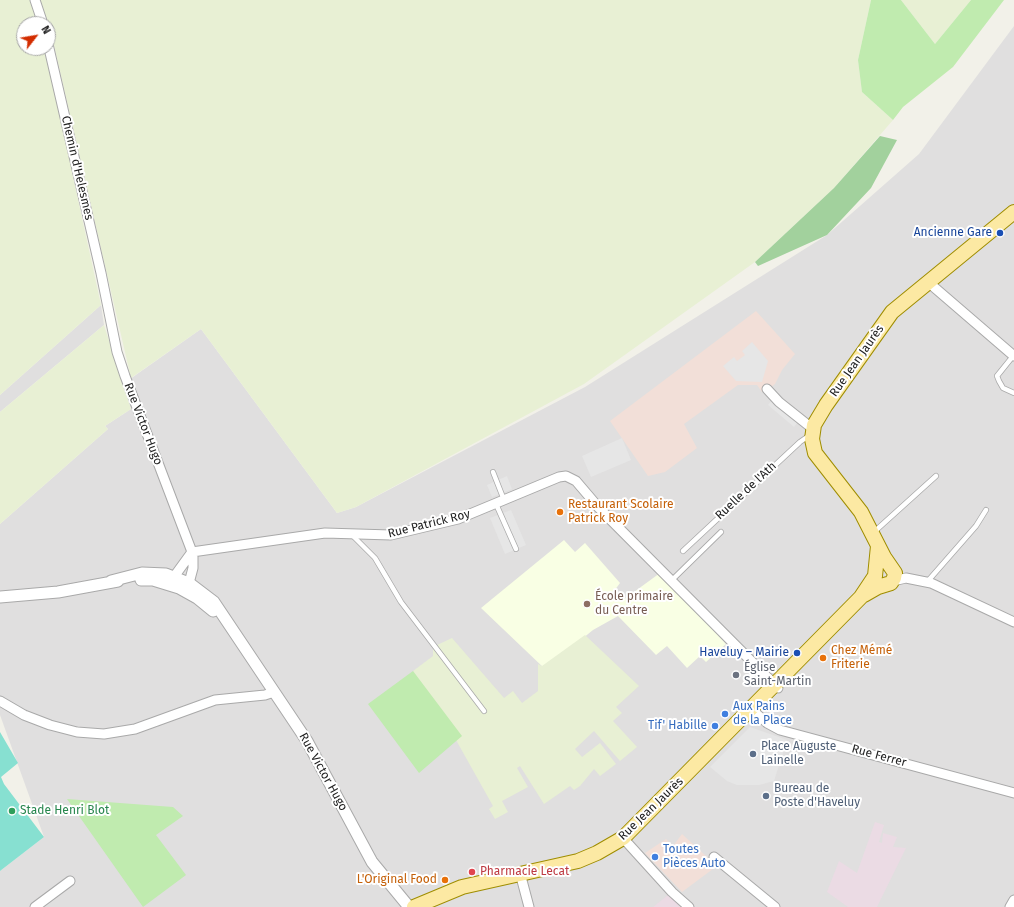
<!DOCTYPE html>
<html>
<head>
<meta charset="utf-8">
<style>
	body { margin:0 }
	#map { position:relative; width:1014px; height:907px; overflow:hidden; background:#f2f1e9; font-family:"Fira Sans",sans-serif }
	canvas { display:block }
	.north { position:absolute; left:16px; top:16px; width:40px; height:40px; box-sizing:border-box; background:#fff; border:1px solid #a7a7a7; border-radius:50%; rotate:59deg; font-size:11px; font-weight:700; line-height:16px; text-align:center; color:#222 }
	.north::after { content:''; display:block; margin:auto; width:14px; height:18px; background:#d32d00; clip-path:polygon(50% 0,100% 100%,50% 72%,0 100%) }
</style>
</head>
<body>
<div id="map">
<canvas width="1014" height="907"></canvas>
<div class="north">N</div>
</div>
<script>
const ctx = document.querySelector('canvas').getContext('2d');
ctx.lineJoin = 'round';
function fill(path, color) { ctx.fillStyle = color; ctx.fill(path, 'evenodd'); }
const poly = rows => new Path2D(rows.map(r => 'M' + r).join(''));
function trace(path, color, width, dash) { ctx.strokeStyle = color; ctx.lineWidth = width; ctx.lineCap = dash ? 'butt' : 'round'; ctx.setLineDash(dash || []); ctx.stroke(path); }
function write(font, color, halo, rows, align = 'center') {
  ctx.font = font + ' "Fira Sans",sans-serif'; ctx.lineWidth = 4; ctx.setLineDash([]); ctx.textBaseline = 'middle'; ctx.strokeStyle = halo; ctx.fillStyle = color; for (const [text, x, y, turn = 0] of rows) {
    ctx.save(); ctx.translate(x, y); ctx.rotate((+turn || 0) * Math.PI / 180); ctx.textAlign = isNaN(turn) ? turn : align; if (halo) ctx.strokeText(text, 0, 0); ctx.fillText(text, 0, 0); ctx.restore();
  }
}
const residential = poly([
	[1014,26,1014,907,0,907,0,871,44,837,0,715,0,524,108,429,105,426,131,409,123,384,201,329,337,513,356,507,585,387,827,235,919,154],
	[101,305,104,325,0,412,0,395]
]);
const commercial = poly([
	[756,311,795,354,782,370,775,384,770,388,762,392,757,385,738,385,684,424,697,448,665,472,648,476,610,421],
	[682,834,717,866,682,892,645,853,666,839,673,846]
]);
const industrial = poly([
	[875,822,884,825,879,842,882,843,883,833,897,837,893,847,906,848,877,907,848,907,827,892,839,861,857,873],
	[668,895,683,907,653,907]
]);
const education = poly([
	[564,540,575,552,585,543,620,583,609,598,623,600,660,573,726,644,706,662,700,656,687,668,667,646,656,655,618,616,593,630,545,669,481,608]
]);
const farmland = poly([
	[0,0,31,0,39,24,24,24,24,48,45,48,101,305,0,395],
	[39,0,871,0,858,60,862,92,893,120,834,188,755,262,584,384,356,507,337,513,201,329,131,378,53,41],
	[901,0,971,0,935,44],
	[104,325,131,409,105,426,108,429,0,524,0,412],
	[585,635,639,686,616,707,622,713,613,721,637,747,620,761,594,731,575,749,582,757,600,743,616,764,600,776,594,769,580,786,574,790,570,786,544,804,520,766,517,768,528,787,502,801,508,812,495,819,489,809,493,806,456,740,413,671,433,656,433,647,452,638,504,698,513,691,522,703,538,691,538,664,542,666]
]);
const grass = poly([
	[871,0,901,0,935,44,971,0,1004,0,953,67,903,107,893,120,862,92,858,60],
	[413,671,462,736,419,773,368,704],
	[67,799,173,807,183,816,156,835,186,875,143,907]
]);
const forest = poly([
	[880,136,897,140,871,188,827,235,758,266,755,262,834,188]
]);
const pitch = poly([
	[0,732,18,763,1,777,4,784,44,837,0,871]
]);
const parking = poly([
	[752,342,768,361,762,382,736,381,723,366,734,357,737,361,745,355,742,351],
	[772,400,798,422,794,427,768,405],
	[622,438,631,460,591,477,582,456],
	[507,476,512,489,492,497,487,485],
	[511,510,526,545,505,554,490,518],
	[750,727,787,740,774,781,759,785,737,785,727,781,710,767]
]);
const service = poly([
	[1014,355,997,376,999,381,1003,388,1014,393],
	[493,472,504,500],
	[496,504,516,549],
	[874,532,936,476],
	[351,534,375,558,401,602,484,711],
	[683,551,800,442,810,435],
	[671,581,721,532],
	[927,582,976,526,986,510]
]);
const minor = poly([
	[35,0,43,24],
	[48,44,101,273,117,352,125,376,192,552,193,557,193,568,189,583,179,588,175,581,176,574,192,552],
	[928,282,1014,356],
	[767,389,779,402,813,429],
	[192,552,325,533,391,535,458,519,559,477,566,476,576,481,599,508,778,688],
	[893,581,906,578,931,583,1014,622],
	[0,701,24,715,50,725,77,732,104,734,135,729,215,700,265,695,274,692],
	[750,708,767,723,780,730,1014,793],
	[623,838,672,892,689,907],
	[714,857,775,907],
	[520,873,529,907],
	[35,907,70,881],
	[1010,907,1014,900]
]);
const tertiary = poly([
	[141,580,153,580,179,588,197,598,213,611],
	[111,581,142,573,166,574,189,583,214,602,307,741,372,862,409,907],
	[0,597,58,592,118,581]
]);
const primary = poly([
	[864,595,878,587,891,583,894,578,895,573,884,557,861,512,815,453,812,439,814,425,826,405,892,312,1014,212],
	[414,907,462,887,578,861,597,853,623,838,861,597,875,576,878,546]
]);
const markers = [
	[1000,233,4,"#1a4fb4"],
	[560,512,4,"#e8710a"],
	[587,604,4,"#8d6e63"],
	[797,653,4,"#1a4fb4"],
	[823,658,4,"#e8710a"],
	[736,675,4,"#6b7280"],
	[725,714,4,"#3f7fe0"],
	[715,726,4,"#3f7fe0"],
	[753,754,4,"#5c6f8a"],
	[766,796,4,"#5c6f8a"],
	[12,811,4,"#2e9e5b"],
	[655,857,4,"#3f7fe0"],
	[472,872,4,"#e0444e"],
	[445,880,4,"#e8710a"]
];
const streetNames = [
	["Chemin d'Helesmes",77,168,77],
	["Rue Jean Jaurès",857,361,-55],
	["Rue Victor Hugo",143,424,69],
	["Ruelle de l'Ath",746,491,-43],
	["Rue Patrick Roy",429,524,-14],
	["Rue Ferrer",879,756,15],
	["Rue Victor Hugo",323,772,61],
	["Rue Jean Jaurès",651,809,-44]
];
const transitNames = [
	["Ancienne Gare",992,233],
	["Haveluy – Mairie",789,653]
];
const foodNames = [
	["Restaurant Scolaire",568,505],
	["Patrick Roy",568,519],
	["Chez Mémé",831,651],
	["Friterie",831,665],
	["L'Original Food",437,880,"right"]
];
const educationNames = [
	["École primaire",595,597],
	["du Centre",595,611]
];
const worshipNames = [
	["Église",744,668],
	["Saint-Martin",744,682]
];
const shopNames = [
	["Aux Pains",733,707],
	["de la Place",733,721],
	["Tif' Habille",707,726,"right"],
	["Toutes",663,850],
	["Pièces Auto",663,864]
];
const serviceNames = [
	["Place Auguste",761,747],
	["Lainelle",761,761],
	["Bureau de",774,789],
	["Poste d'Haveluy",774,803]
];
const leisureNames = [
	["Stade Henri Blot",20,811]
];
const healthNames = [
	["Pharmacie Lecat",480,872]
];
fill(residential, '#e0dfdf');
fill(commercial, '#f2dfd8');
fill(industrial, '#ebdbe4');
fill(education, '#f9ffe4');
fill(farmland, '#e8f0d4');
fill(grass, '#c0ebaf');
fill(forest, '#a2d19d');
fill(pitch, '#87e0d1');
fill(parking, '#e6e6e6');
trace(service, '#a9a9a9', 6);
trace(minor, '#a9a9a9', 11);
trace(tertiary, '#a9a9a9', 13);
trace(primary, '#9f8d00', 16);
trace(service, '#fff', 4.5);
trace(minor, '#fff', 9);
trace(tertiary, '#fff', 11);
trace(primary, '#fce9a3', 14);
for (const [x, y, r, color] of markers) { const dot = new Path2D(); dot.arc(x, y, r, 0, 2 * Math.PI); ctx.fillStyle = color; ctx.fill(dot); trace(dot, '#fff', 1.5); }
write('12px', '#222', '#fff', streetNames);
write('12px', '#164399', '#fff', transitNames, 'right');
write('12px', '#c56008', '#fff', foodNames, 'left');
write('12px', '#785e54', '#fff', educationNames, 'left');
write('12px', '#5b616d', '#fff', worshipNames, 'left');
write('12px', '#366cbe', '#fff', shopNames, 'left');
write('12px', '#4e5e75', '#fff', serviceNames, 'left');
write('12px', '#27864d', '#fff', leisureNames, 'left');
write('12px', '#be3a42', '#fff', healthNames, 'left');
</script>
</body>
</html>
